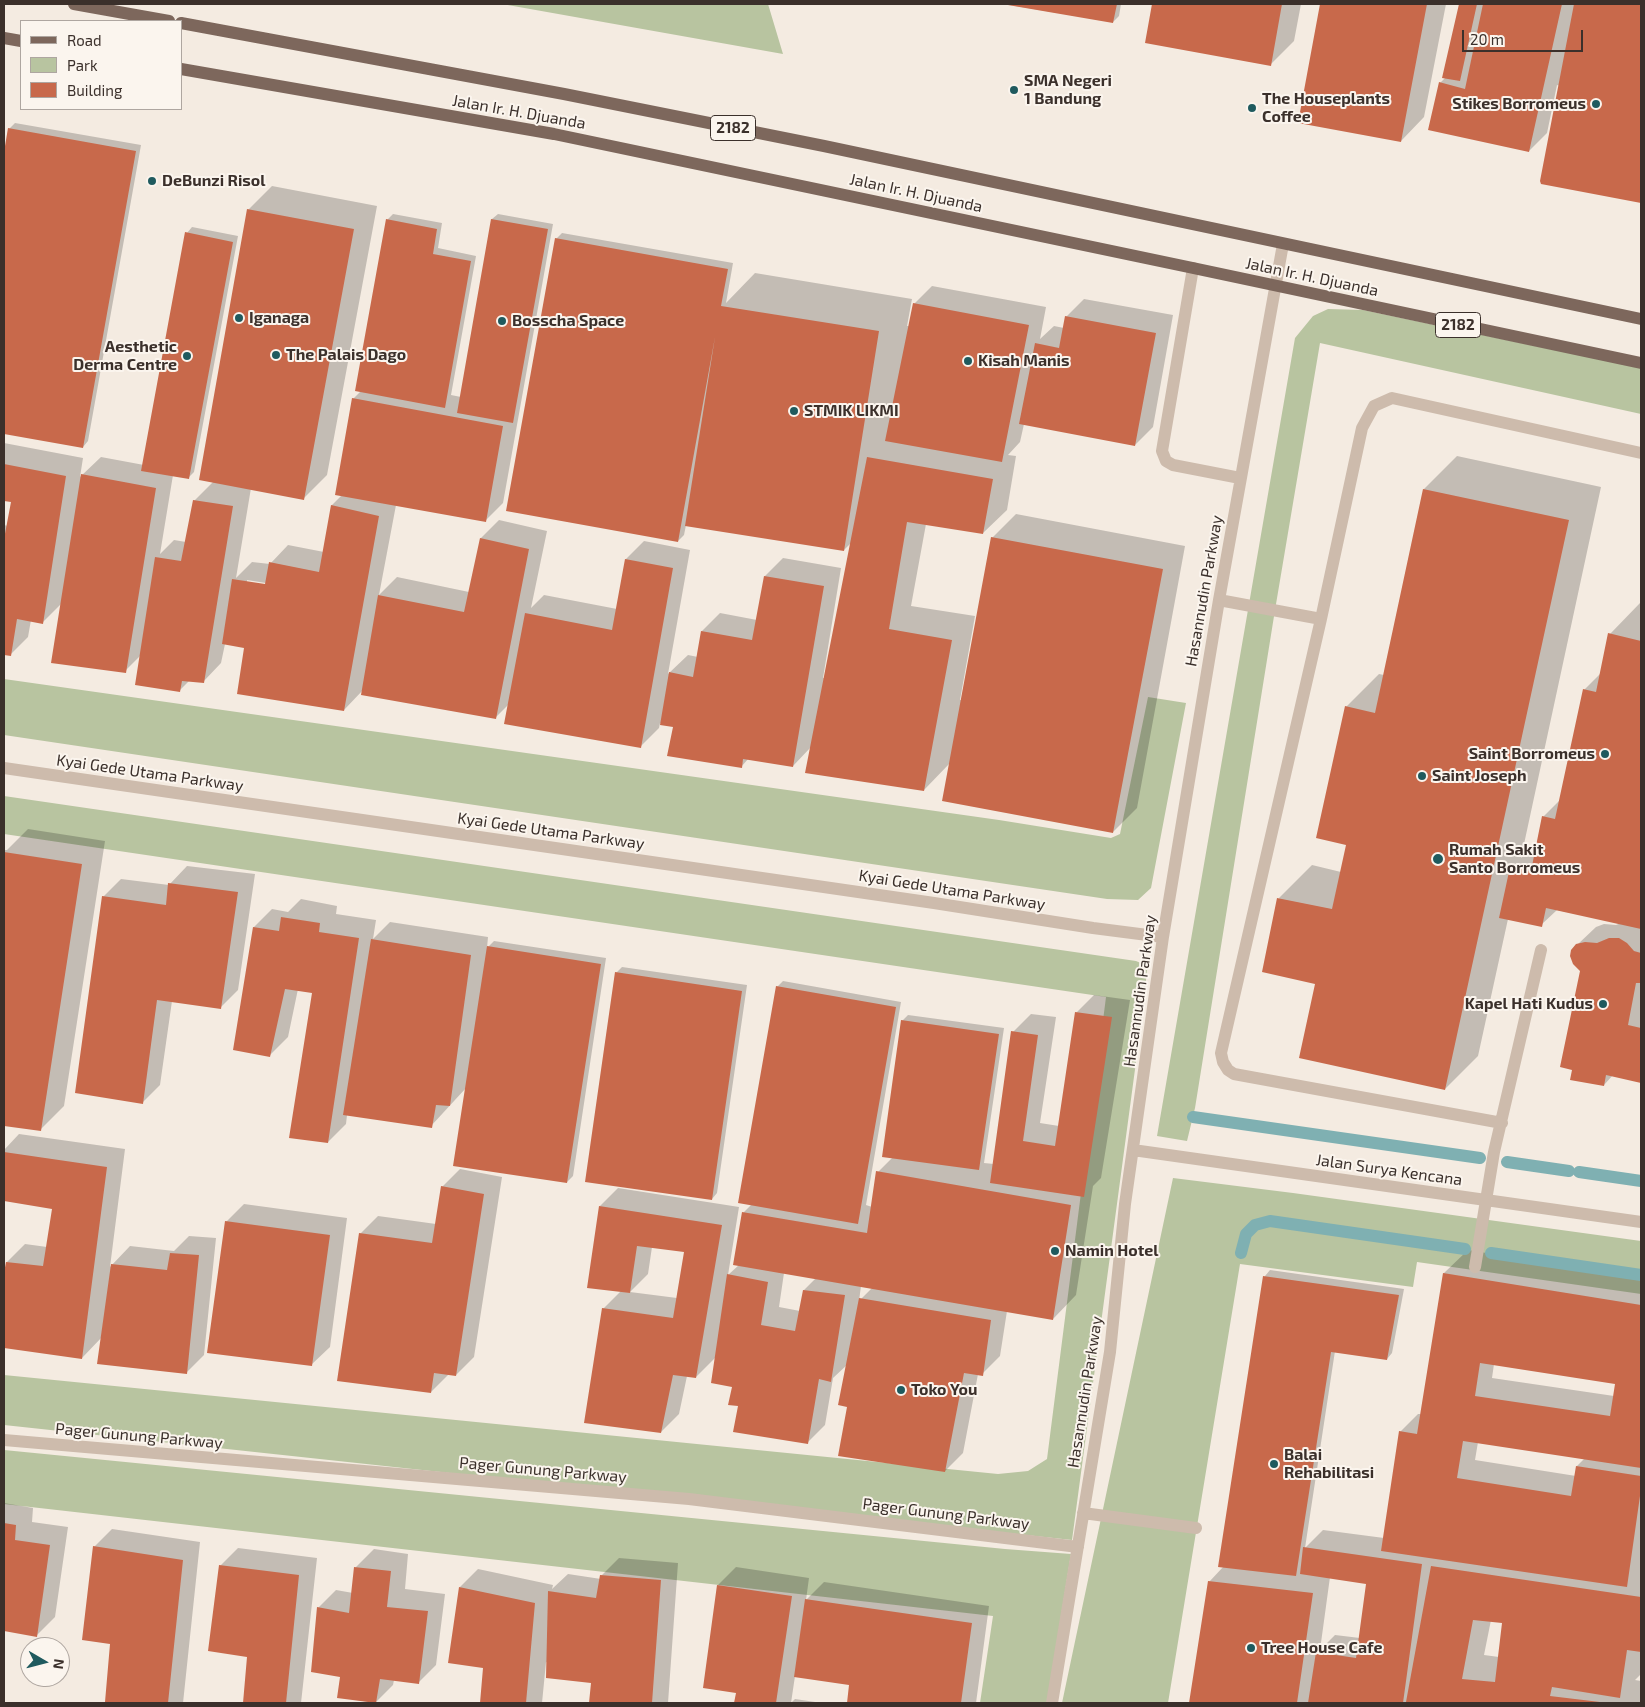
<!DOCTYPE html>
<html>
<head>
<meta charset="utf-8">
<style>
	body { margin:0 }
	#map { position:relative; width:1645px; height:1707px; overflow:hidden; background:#f4ebe1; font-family:"Exo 2",sans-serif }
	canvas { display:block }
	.frame { position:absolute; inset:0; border:5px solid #3b302b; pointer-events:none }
	.legend { position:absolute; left:20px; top:20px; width:162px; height:90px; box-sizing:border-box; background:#fbf5ee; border:1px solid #aea6a0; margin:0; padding:6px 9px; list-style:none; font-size:15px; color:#3b302b }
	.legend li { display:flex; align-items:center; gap:10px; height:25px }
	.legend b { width:25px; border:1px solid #aea6a0 }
	.north { position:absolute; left:20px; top:1637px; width:50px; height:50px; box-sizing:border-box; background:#fbf5ee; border:1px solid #aea6a0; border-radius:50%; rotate:98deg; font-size:14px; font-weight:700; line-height:20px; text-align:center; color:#3b302b }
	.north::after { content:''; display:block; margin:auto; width:18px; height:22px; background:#1f5a5e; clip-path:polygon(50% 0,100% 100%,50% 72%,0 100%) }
	.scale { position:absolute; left:1462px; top:30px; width:121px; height:22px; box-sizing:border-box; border:2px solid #3b302b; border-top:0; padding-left:6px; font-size:15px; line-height:18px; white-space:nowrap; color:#3b302b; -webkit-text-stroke:4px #fbf5ee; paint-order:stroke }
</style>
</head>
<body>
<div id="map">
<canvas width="1645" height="1707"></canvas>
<div class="frame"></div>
<ul class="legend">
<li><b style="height:6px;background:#7d675c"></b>Road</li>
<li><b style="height:14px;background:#b8c4a0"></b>Park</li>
<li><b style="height:14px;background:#c8694b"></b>Building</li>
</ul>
<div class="north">N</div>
<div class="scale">20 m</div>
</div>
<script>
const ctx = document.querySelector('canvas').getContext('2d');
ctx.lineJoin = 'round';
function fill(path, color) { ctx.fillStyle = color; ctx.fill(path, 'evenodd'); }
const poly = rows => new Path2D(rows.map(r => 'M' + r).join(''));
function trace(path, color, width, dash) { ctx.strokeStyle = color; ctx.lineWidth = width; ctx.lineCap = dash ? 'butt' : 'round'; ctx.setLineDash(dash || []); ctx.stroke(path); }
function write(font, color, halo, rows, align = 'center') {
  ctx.font = font + ' "Exo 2",sans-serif'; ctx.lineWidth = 4; ctx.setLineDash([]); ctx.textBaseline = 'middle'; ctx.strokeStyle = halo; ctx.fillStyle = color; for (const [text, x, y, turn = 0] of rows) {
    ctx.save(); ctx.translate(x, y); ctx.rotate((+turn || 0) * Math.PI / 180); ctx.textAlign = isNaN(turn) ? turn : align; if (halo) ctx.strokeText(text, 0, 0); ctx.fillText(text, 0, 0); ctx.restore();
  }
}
const green = poly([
	[502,4,768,4,783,54],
	[1328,309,1363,310,1641,368,1641,414,1320,343,1275,610,1195,1108,1187,1141,1157,1136,1295,338,1313,316],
	[4,679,999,820,1111,838,1120,834,1148,697,1186,703,1151,888,1138,900,1107,899,4,735],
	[4,796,1136,961,1143,964,1147,969,1144,1002,1072,1540,4,1425,4,1375,998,1474,1028,1471,1047,1459,1106,997,4,834],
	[1173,1178,1293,1193,1641,1241,1641,1294,1417,1262,1413,1287,1240,1264,1168,1703,1062,1703],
	[4,1450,1005,1549,1071,1554,1047,1703,980,1703,993,1616,4,1504]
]);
const shadow = poly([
	[1003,4,1121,4,1119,16,1113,22],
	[1153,4,1301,4,1294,41,1271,64,1146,42],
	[1321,4,1446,4,1424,117,1401,141,1300,122],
	[1460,4,1641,4,1641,202,1542,183,1560,86,1557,85,1547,133,1529,151,1440,83,1446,77,1443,77],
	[15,123,141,145,88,441,83,447,4,433,4,159,9,129],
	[272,186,377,206,327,475,304,498,251,488,236,578,252,562,270,564,288,545,324,552,332,505,342,495,353,399,361,391,387,220,393,214,442,223,438,248,476,256,451,395,461,397,492,219,498,214,553,224,503,503,485,521,396,505,379,595,397,577,469,592,481,538,499,520,547,531,531,608,544,595,617,609,626,559,644,541,690,550,668,674,688,655,698,657,702,631,720,613,757,620,765,576,783,558,841,568,823,678,825,678,852,542,844,550,686,525,684,535,678,541,556,239,562,233,733,263,726,303,755,273,912,299,907,326,909,326,914,304,932,286,1046,307,1040,339,1054,326,1064,328,1066,317,1084,299,1173,315,1153,427,1135,445,1024,424,1020,442,1008,455,1016,456,1007,510,983,533,926,524,911,606,975,616,960,700,962,700,992,538,1016,514,1185,546,1137,808,1113,832,950,763,924,790,811,747,793,766,749,758,741,767,675,726,660,723,659,728,641,746,509,704,495,718,363,690,344,710,246,647,225,644,221,663,203,682,190,680,180,690,141,655,125,671,62,603,42,623,31,620,28,637,10,655,4,654,4,525,8,526,12,501,4,500,4,443,83,458,80,477,101,457,144,465,187,233,192,227,238,236,194,472,188,478,173,475,160,554,174,540,186,542,194,501,213,482,248,210],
	[247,580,272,584,271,587,247,583],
	[1457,456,1601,487,1521,858,1538,841,1543,817,1560,800,1584,690,1601,673,1610,634,1641,602,1641,1081,1613,1075,1604,1085,1577,945,1596,927,1604,924,1616,925,1621,923,1557,910,1541,925,1508,919,1478,1056,1445,1089,1317,983,1279,898,1312,865,1341,872,1347,844,1346,707,1379,674,1384,675,1424,489],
	[28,829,105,841,64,1106,40,1130,4,1124,4,850,7,850],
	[187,866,255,874,238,990,220,1008,172,1001,160,1085,142,1103,103,897,121,879,169,885],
	[301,899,337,906,336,914,376,920,373,939,390,922,488,937,487,948,494,941,606,958,573,1176,567,1182,466,1088,431,1126,347,1115,346,1124,328,1142,314,992,298,989,288,1037,270,1055,254,927,272,909,288,912],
	[622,967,747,985,717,1193,712,1199,616,973],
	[783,981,901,1002,866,1205,872,1207,878,1172,893,1157,902,1021,908,1015,1004,1028,984,1163,994,1164,1013,1032,1031,1014,1056,1017,1040,1123,1059,1126,1076,1013,1094,995,1130,1000,1101,1178,1093,1186,1076,1295,1053,1319,1007,1311,1000,1356,982,1374,978,1374,963,1453,945,1471,848,1406,848,1364,833,1378,825,1425,807,1443,739,1405,733,1386,716,1357,696,1377,687,1376,679,1414,661,1432,603,1309,621,1291,600,1206,618,1188,739,1207,728,1275,739,1265,743,1213,752,1204,777,987],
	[652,1247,685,1251,677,1298,630,1292,648,1274],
	[784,1273,816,1278,804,1290,800,1311,779,1307],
	[861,1286,872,1288,859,1301],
	[19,1134,125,1149,110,1267,130,1246,174,1251,189,1236,216,1238,204,1355,186,1373,102,1337,82,1358,4,1347,4,1280,7,1262,25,1244,47,1247,54,1208,4,1200,4,1150],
	[460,1169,502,1177,474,1357,456,1375,449,1374,431,1392,360,1234,378,1216,436,1224,442,1187],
	[244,1204,347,1218,330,1347,311,1365,226,1222],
	[1468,1250,1641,1278,1641,1558,1640,1570,1641,1570,1641,1674,1635,1680,1641,1681,1641,1703,1190,1703,1209,1582,1224,1566,1219,1566,1265,1276,1270,1270,1404,1289,1392,1353,1387,1359,1335,1351,1305,1548,1323,1530,1384,1538,1400,1432,1418,1414,1421,1414,1444,1273],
	[1494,1364,1617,1383,1614,1396,1492,1378],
	[1478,1442,1585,1458,1577,1466,1576,1476,1475,1460],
	[1330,1577,1368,1583,1360,1638,1335,1635,1320,1650],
	[1491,1620,1504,1622,1499,1657,1484,1655],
	[4,1503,33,1508,32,1522,68,1527,55,1617,37,1635,4,1630],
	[112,1529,200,1542,183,1703,125,1703,106,1701,112,1643,94,1547],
	[238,1548,317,1558,301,1703,244,1703,249,1656,220,1566],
	[374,1549,408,1554,405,1589,445,1594,436,1665,418,1683,394,1680,393,1685,375,1703,338,1697,341,1675,318,1608,336,1590,353,1593,356,1567],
	[619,1558,678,1563,668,1703,590,1703,592,1682,546,1662,542,1703,481,1703,484,1667,460,1587,478,1569,553,1585,552,1589,568,1574,601,1579,601,1576],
	[736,1567,809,1578,806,1600,824,1582,989,1606,976,1703,849,1703,851,1684,795,1676,791,1703,735,1703,737,1692,718,1585],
	[795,1699,822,1703,791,1703]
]);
const stream = poly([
	[1193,1117,1480,1158],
	[1507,1162,1569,1171],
	[1579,1172,1641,1181],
	[1241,1253,1246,1234,1255,1225,1270,1221,1465,1249],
	[1491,1253,1641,1275]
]);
const building = poly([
	[1002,4,1117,4,1113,23],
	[1152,4,1282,4,1271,66,1145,43],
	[1320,4,1427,4,1401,142,1298,123],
	[1459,4,1477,4,1460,81,1442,78],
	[1483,4,1562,4,1529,152,1428,130,1439,82,1465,89],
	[1574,4,1641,4,1641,203,1541,184,1540,181],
	[8,128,136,151,83,448,4,434,4,152],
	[247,209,354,229,304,500,199,480],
	[386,219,437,229,433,254,471,261,445,408,355,391],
	[491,219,548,229,513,423,457,413],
	[185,232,233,242,189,479,141,471],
	[555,238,728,269,721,306,879,331,844,551,685,526,715,337,678,542,506,511],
	[913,303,1029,325,1002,462,885,441],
	[1065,316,1156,333,1135,446,1019,424,1035,343,1059,348],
	[352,398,503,426,486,522,335,495],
	[867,457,993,479,983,534,907,522,889,629,952,640,924,791,805,773],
	[4,464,66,476,43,624,17,619,11,656,4,655,4,539,11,502,4,501],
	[81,474,156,488,126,673,51,663],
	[1423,489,1569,520,1445,1090,1299,1058,1315,984,1262,972,1277,898,1332,909,1346,845,1316,838,1345,706,1375,713],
	[193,500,233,506,204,683,182,681,180,692,135,685,155,557,181,561],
	[331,505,379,516,344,711,237,694,244,648,222,644,232,579,265,584,269,562,319,572],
	[991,537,1163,569,1113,833,942,801],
	[480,538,529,549,496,719,361,695,378,595,464,612],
	[625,559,673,568,641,748,504,724,525,613,612,630],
	[764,576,824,586,793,767,743,759,742,768,667,756,673,727,660,725,669,672,693,677,701,631,752,640],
	[1608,633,1641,641,1641,929,1546,908,1542,927,1499,918,1510,867,1531,871,1542,816,1555,819,1583,689,1596,692],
	[4,852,82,864,41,1131,4,1126],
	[168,883,238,892,221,1009,157,1000,143,1104,75,1093,102,896,166,905],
	[281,917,320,923,319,932,359,938,328,1143,289,1138,312,993,285,989,270,1057,233,1050,253,927,279,931],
	[1609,938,1619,938,1627,943,1634,951,1641,953,1641,983,1636,983,1628,1025,1641,1028,1641,1083,1606,1075,1604,1086,1570,1080,1572,1070,1560,1067,1580,971,1573,964,1570,956,1571,950,1576,944,1585,942,1597,943],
	[371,939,471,955,450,1106,436,1105,432,1128,343,1115],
	[487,946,601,964,567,1183,453,1166],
	[615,972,742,991,712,1200,585,1182],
	[776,986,896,1007,858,1224,738,1203],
	[1075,1012,1112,1017,1084,1197,990,1183,1011,1031,1038,1035,1023,1141,1055,1146],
	[901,1020,999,1034,979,1170,882,1157],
	[4,1152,107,1167,82,1359,4,1348,4,1273,6,1262,43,1266,52,1209,4,1201],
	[876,1171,1071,1205,1053,1320,733,1265,742,1212,867,1233],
	[441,1186,484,1194,456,1376,434,1373,431,1393,337,1381,359,1233,432,1243],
	[599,1206,722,1225,696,1378,673,1375,661,1433,584,1423,602,1308,673,1318,684,1252,637,1246,630,1293,587,1288],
	[225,1221,330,1235,312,1366,207,1353],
	[170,1253,199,1255,187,1374,97,1364,111,1264,167,1270],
	[1443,1273,1641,1305,1641,1468,1463,1441,1457,1478,1571,1496,1576,1466,1641,1476,1641,1489,1627,1587,1381,1551,1399,1431,1417,1434],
	[1480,1363,1615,1384,1610,1416,1475,1396],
	[727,1274,768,1282,761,1325,795,1331,803,1290,845,1295,831,1382,819,1379,808,1444,733,1432,738,1406,728,1405,732,1387,711,1383],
	[1263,1276,1399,1295,1387,1360,1331,1352,1296,1576,1218,1567],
	[859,1298,991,1320,983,1376,964,1373,945,1472,838,1456,847,1407,838,1405],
	[4,1523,16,1525,15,1540,50,1545,37,1637,4,1631],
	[93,1546,183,1560,168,1703,105,1702,110,1644,82,1640],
	[1303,1547,1422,1564,1403,1703,1308,1703,1316,1652,1356,1658,1366,1584,1300,1574],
	[219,1565,299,1575,286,1703,243,1703,247,1657,208,1651],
	[1431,1566,1641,1597,1641,1652,1627,1650,1620,1698,1552,1687,1550,1696,1600,1702,1600,1703,1414,1703,1406,1702],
	[1473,1620,1502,1623,1495,1682,1462,1679],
	[354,1567,391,1571,387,1607,428,1611,419,1684,380,1679,376,1703,337,1698,340,1677,311,1672,317,1607,349,1613],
	[600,1575,661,1580,652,1703,589,1703,591,1683,546,1678,548,1591,596,1598],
	[1208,1581,1313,1593,1297,1703,1189,1703],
	[717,1585,792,1596,776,1703,734,1703,736,1693,703,1688],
	[459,1587,535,1603,526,1703,480,1703,483,1668,448,1663],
	[805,1599,972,1623,961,1703,847,1703,849,1685,794,1677]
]);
const minor = poly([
	[1193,268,1162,451,1166,461,1173,465,1240,478],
	[1219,600,1321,619],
	[4,768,934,903,1093,928,1163,937],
	[1502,1123,1234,1074,1228,1070,1223,1062,1221,1053,1321,619,1362,428,1374,406,1392,398,1641,453],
	[1133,1150,1641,1222],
	[1475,1267,1494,1152,1541,950],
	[4,1440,689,1499,1078,1547],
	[1083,1513,1196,1528],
	[1052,1703,1110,1352,1125,1204,1163,937,1219,600,1283,244]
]);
const major = poly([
	[74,4,169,21],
	[181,23,564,94,824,146,1641,319],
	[4,38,21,41],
	[181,69,554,134,1193,268,1641,363]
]);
const markers = [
	[1014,90,5,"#1f5a5e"],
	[1596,104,5,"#1f5a5e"],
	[1252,108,5,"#1f5a5e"],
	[152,181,5,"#1f5a5e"],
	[239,318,5,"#1f5a5e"],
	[502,321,5,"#1f5a5e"],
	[276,355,5,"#1f5a5e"],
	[187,356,5,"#1f5a5e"],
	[968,361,5,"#1f5a5e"],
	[794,411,5,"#1f5a5e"],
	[1605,754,5,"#1f5a5e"],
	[1422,776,5,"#1f5a5e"],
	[1438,859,6,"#1f5a5e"],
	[1603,1004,5,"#1f5a5e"],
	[1055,1251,5,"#1f5a5e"],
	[901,1390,5,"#1f5a5e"],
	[1274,1464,5,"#1f5a5e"],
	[1251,1648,5,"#1f5a5e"]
];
const shields = [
	[733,128,45],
	[1458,325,45]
];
const shieldNames = [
	["2182",733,128],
	["2182",1458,325]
];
const poiNames = [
	["SMA Negeri",1024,81],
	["1 Bandung",1024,99],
	["The Houseplants",1262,99],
	["Coffee",1262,117],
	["Stikes Borromeus",1586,104,"right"],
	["DeBunzi Risol",162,181],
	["Iganaga",249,318],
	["Bosscha Space",512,321],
	["Aesthetic",177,347,"right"],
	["Derma Centre",177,365,"right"],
	["The Palais Dago",286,355],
	["Kisah Manis",978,361],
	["STMIK LIKMI",804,411],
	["Saint Borromeus",1595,754,"right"],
	["Saint Joseph",1432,776],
	["Rumah Sakit",1449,850],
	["Santo Borromeus",1449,868],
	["Kapel Hati Kudus",1593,1004,"right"],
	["Namin Hotel",1065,1251],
	["Toko You",911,1390],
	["Balai",1284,1455],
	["Rehabilitasi",1284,1473],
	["Tree House Cafe",1261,1648]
];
const streetNames = [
	["Jalan Ir. H. Djuanda",519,112,10],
	["Jalan Ir. H. Djuanda",916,193,12],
	["Jalan Ir. H. Djuanda",1312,277,12],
	["Hasannudin Parkway",1204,591,-80],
	["Kyai Gede Utama Parkway",150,773,8],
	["Kyai Gede Utama Parkway",551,831,8],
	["Kyai Gede Utama Parkway",952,890,9],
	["Hasannudin Parkway",1140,991,-82],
	["Jalan Surya Kencana",1389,1170,8],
	["Hasannudin Parkway",1085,1392,-81],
	["Pager Gunung Parkway",139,1436,5],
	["Pager Gunung Parkway",543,1470,5],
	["Pager Gunung Parkway",946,1514,7]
];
fill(green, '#b8c4a0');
fill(shadow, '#0003');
trace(stream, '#7fb0b2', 12);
fill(building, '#c8694b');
trace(minor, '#cdbbac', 12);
trace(major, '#7d675c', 12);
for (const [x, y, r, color] of markers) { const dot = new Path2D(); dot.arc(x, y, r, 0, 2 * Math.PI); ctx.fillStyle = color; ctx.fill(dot); trace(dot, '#fbf5ee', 2); }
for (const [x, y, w] of shields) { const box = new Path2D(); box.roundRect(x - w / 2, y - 12.5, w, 25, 4); ctx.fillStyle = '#fbf5ee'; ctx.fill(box); trace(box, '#3b302b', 1); }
write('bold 15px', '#3b302b', null, shieldNames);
write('bold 16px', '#3b302b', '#fbf5ee', poiNames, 'left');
write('16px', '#3b302b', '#fbf5ee', streetNames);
</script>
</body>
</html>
